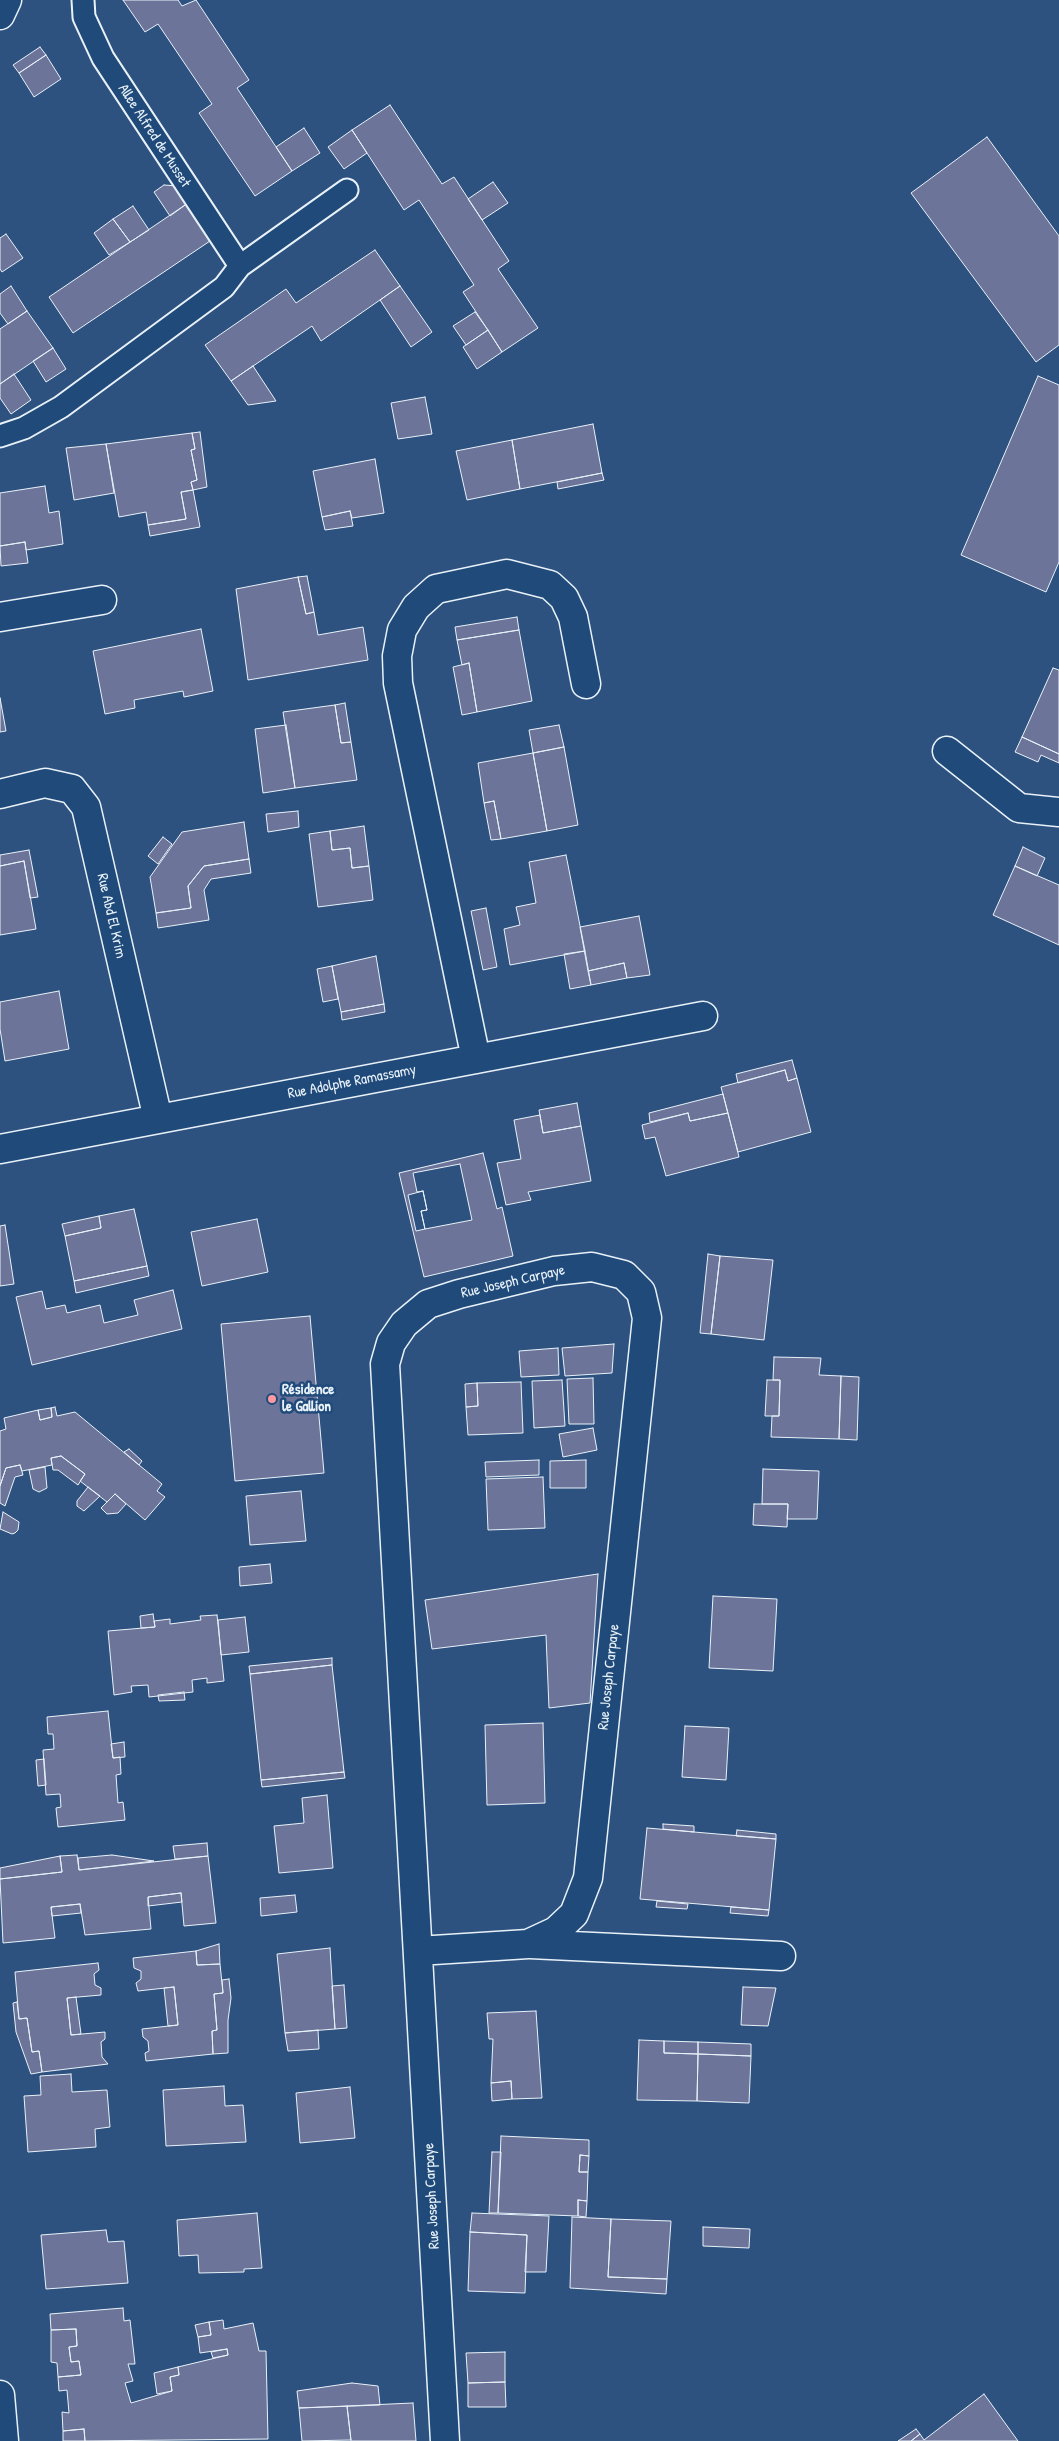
<!DOCTYPE html>
<html>
<head>
<meta charset="utf-8">
<style>
	body { margin:0 }
	canvas { display:block; background:#2e5280 }
</style>
</head>
<body>
<canvas width="1059" height="2441"></canvas>
<script>
const ctx = document.querySelector('canvas').getContext('2d');
ctx.lineJoin = 'round';
function fill(path, color) { ctx.fillStyle = color; ctx.fill(path, 'evenodd'); }
const poly = rows => new Path2D(rows.map(r => 'M' + r).join(''));
function trace(path, color, width, dash) { ctx.strokeStyle = color; ctx.lineWidth = width; ctx.lineCap = dash ? 'butt' : 'round'; ctx.setLineDash(dash || []); ctx.stroke(path); }
function write(font, color, halo, rows, align = 'center') {
  ctx.font = font + ' "Patrick Hand",sans-serif'; ctx.lineWidth = 5; ctx.setLineDash([]); ctx.textBaseline = 'middle'; ctx.strokeStyle = halo; ctx.fillStyle = color; for (const [text, x, y, turn = 0] of rows) {
    ctx.save(); ctx.translate(x, y); ctx.rotate((+turn || 0) * Math.PI / 180); ctx.textAlign = isNaN(turn) ? turn : align; if (halo) ctx.strokeText(text, 0, 0); ctx.fillText(text, 0, 0); ctx.restore();
  }
}
const building = poly([
	[123,0,178,0,182,6,196,0,249,80,237,88,292,171,255,196,199,113,212,104,158,24,145,32,123,0],
	[40,47,46,55,19,73,13,65,40,47],
	[46,55,61,79,34,97,19,73,46,55],
	[390,105,442,184,454,177,509,261,498,269,538,328,502,352,463,292,474,285,419,200,404,210,352,130,390,105],
	[304,128,320,153,292,171,276,147,304,128],
	[352,130,367,153,344,169,328,147,352,130],
	[987,137,1059,236,1059,345,1036,362,911,193,987,137],
	[493,182,508,203,482,220,468,199,493,182],
	[164,185,178,186,188,203,170,216,154,192,164,185],
	[188,203,213,239,73,333,49,297,188,203],
	[133,206,149,230,130,242,113,219,133,206],
	[113,219,130,242,109,255,94,233,113,219],
	[6,234,23,258,2,272,0,269,0,238,6,234],
	[375,250,400,286,321,341,312,326,231,381,205,345,286,289,296,303,375,250],
	[11,286,27,311,8,324,0,313,0,294,11,286],
	[400,286,432,332,411,347,380,300,400,286],
	[27,311,53,348,0,384,0,329,27,311],
	[475,312,488,330,466,345,453,326,475,312],
	[488,330,502,352,477,369,463,347,488,330],
	[53,348,66,369,46,382,33,361,53,348],
	[253,366,276,401,248,405,231,381,253,366],
	[14,374,31,400,11,414,0,398,0,384,14,374],
	[1038,376,1059,385,1059,562,1046,592,961,555,1038,376],
	[425,397,432,434,398,439,391,403,425,397],
	[593,424,602,473,520,489,512,440,593,424],
	[200,432,207,487,193,490,191,482,197,480,191,450,195,449,192,433,200,432],
	[192,433,195,449,191,450,197,480,191,482,193,490,181,492,186,519,148,525,146,512,119,517,106,444,192,433],
	[512,440,520,489,467,500,456,451,512,440],
	[106,444,114,493,74,500,66,448,106,444],
	[375,459,384,513,352,518,350,511,322,517,313,471,375,459],
	[602,473,604,480,558,489,557,482,602,473],
	[45,486,49,513,59,511,63,544,26,550,25,542,0,546,0,493,45,486],
	[193,490,200,527,150,536,148,525,186,519,181,492,193,490],
	[350,511,353,526,325,530,322,517,350,511],
	[25,542,28,563,1,566,0,546,25,542],
	[307,576,314,612,306,614,298,577,307,576],
	[298,577,306,614,314,612,318,635,363,627,368,660,248,680,236,589,298,577],
	[517,617,519,630,457,640,455,627,517,617],
	[201,629,213,691,184,697,183,691,134,700,135,708,105,714,93,651,201,629],
	[519,630,532,701,477,712,469,663,462,665,457,640,519,630],
	[469,663,477,712,462,715,453,667,469,663],
	[1053,668,1059,670,1059,754,1022,737,1053,668],
	[0,698,6,731,0,732,0,698],
	[345,703,351,742,341,743,335,705,345,703],
	[335,705,341,743,351,742,357,780,295,788,283,712,335,705],
	[286,725,295,788,263,793,255,729,286,725],
	[559,725,564,747,533,753,529,730,559,725],
	[1022,737,1059,754,1059,763,1041,755,1038,762,1015,752,1022,737],
	[564,747,578,825,547,831,533,753,564,747],
	[533,753,547,831,501,839,494,801,484,803,478,763,533,753],
	[494,801,501,839,491,840,484,803,494,801],
	[298,811,299,827,268,832,266,814,298,811],
	[244,822,249,859,204,866,188,886,191,908,156,913,150,877,182,832,244,822],
	[364,826,369,866,352,868,350,848,332,850,330,831,364,826],
	[330,831,332,850,350,848,352,868,369,866,373,900,318,907,309,834,330,831],
	[163,837,172,844,158,864,148,856,163,837],
	[1023,847,1045,858,1037,876,1015,866,1023,847],
	[29,850,38,897,30,898,24,861,0,866,0,855,29,850],
	[566,855,585,951,510,965,504,929,520,925,516,907,536,903,529,862,566,855],
	[249,859,251,873,211,879,204,890,209,920,158,928,156,913,191,908,188,886,204,866,249,859],
	[24,861,36,929,0,935,0,866,24,861],
	[1015,866,1059,885,1059,945,993,915,1015,866],
	[486,908,497,967,483,970,471,911,486,908],
	[639,916,650,975,627,978,624,963,588,971,580,927,639,916],
	[585,951,591,985,570,989,564,954,585,951],
	[376,956,384,1004,341,1012,332,966,376,956],
	[624,963,627,978,591,985,588,971,624,963],
	[332,966,338,999,323,1002,317,969,332,966],
	[59,991,69,1049,5,1061,0,1029,0,1002,59,991],
	[384,1004,385,1012,342,1020,341,1012,384,1004],
	[792,1060,797,1078,788,1081,785,1070,738,1083,736,1074,792,1060],
	[785,1070,788,1081,797,1078,811,1132,738,1152,721,1087,785,1070],
	[723,1094,728,1113,690,1121,688,1113,650,1122,649,1113,723,1094],
	[577,1103,581,1126,543,1133,539,1110,577,1103],
	[688,1113,690,1121,728,1113,739,1157,666,1176,655,1137,645,1139,642,1125,688,1113],
	[540,1115,543,1133,581,1126,591,1181,528,1192,531,1200,506,1205,497,1163,521,1159,514,1120,540,1115],
	[483,1153,497,1209,502,1207,513,1256,424,1277,399,1173,483,1153],
	[460,1164,472,1220,425,1229,421,1211,427,1210,423,1191,417,1192,413,1173,460,1164],
	[423,1191,427,1210,421,1211,425,1229,416,1231,408,1195,423,1191],
	[134,1209,147,1266,74,1281,65,1236,101,1228,99,1216,134,1209],
	[99,1216,101,1228,65,1236,62,1224,99,1216],
	[257,1219,268,1272,202,1286,191,1232,257,1219],
	[5,1225,14,1284,0,1286,0,1226,5,1225],
	[708,1254,720,1256,711,1334,700,1333,708,1254],
	[720,1256,773,1260,764,1340,711,1334,720,1256],
	[147,1266,149,1276,76,1293,74,1281,147,1266],
	[173,1290,182,1329,32,1365,16,1297,42,1291,46,1309,65,1305,67,1313,100,1305,104,1323,138,1315,134,1300,173,1290],
	[310,1316,324,1473,235,1481,221,1324,310,1316],
	[614,1344,612,1373,565,1376,562,1348,614,1344],
	[558,1348,559,1375,521,1377,519,1351,558,1348],
	[774,1357,821,1358,819,1375,841,1376,839,1439,771,1437,772,1416,779,1416,780,1380,773,1380,774,1357],
	[841,1376,859,1377,857,1440,839,1439,841,1376],
	[593,1378,594,1424,569,1424,567,1379,593,1378],
	[562,1380,565,1426,534,1428,532,1381,562,1380],
	[767,1380,780,1380,779,1416,765,1416,767,1380],
	[521,1382,523,1433,468,1435,466,1407,478,1406,477,1383,521,1382],
	[477,1383,478,1406,466,1407,465,1384,477,1383],
	[55,1407,57,1416,75,1412,162,1484,157,1491,165,1497,145,1520,115,1494,107,1502,80,1481,85,1474,61,1456,51,1458,52,1465,22,1471,20,1465,6,1468,0,1486,0,1431,6,1429,4,1418,38,1410,40,1420,52,1417,51,1408,55,1407],
	[51,1408,52,1417,40,1420,38,1410,51,1408],
	[593,1428,597,1450,563,1457,559,1434,593,1428],
	[129,1449,142,1461,139,1465,124,1452,129,1449],
	[61,1456,85,1474,78,1485,58,1470,53,1470,51,1458,61,1456],
	[539,1460,539,1475,486,1477,485,1462,539,1460],
	[586,1460,586,1488,550,1488,550,1461,586,1460],
	[20,1465,23,1475,15,1477,5,1506,0,1503,0,1486,6,1468,20,1465],
	[45,1467,47,1488,39,1492,33,1489,29,1470,45,1467],
	[763,1469,819,1471,817,1519,787,1519,788,1504,762,1504,763,1469],
	[543,1477,545,1528,488,1530,486,1479,543,1477],
	[88,1487,100,1496,84,1511,77,1506,77,1501,88,1487],
	[301,1491,306,1541,250,1545,246,1496,301,1491],
	[115,1494,126,1504,118,1513,107,1514,101,1508,115,1494],
	[754,1504,788,1504,787,1527,753,1525,754,1504],
	[3,1512,19,1522,18,1530,15,1533,12,1534,0,1529,3,1512],
	[270,1564,272,1583,240,1586,239,1567,270,1564],
	[598,1574,590,1703,549,1708,546,1635,432,1649,425,1600,598,1574],
	[713,1596,777,1599,773,1671,709,1668,713,1596],
	[153,1614,155,1627,141,1628,140,1616,153,1614],
	[217,1615,224,1681,207,1683,207,1678,192,1680,193,1692,149,1697,148,1685,131,1686,132,1692,114,1695,108,1631,155,1627,154,1621,170,1619,170,1624,201,1620,200,1616,217,1615],
	[245,1617,249,1652,221,1655,218,1620,245,1617],
	[332,1658,332,1665,250,1674,249,1666,332,1658],
	[332,1665,344,1772,261,1780,250,1674,332,1665],
	[184,1692,185,1700,159,1701,158,1695,184,1692],
	[108,1711,113,1758,120,1757,121,1774,116,1775,118,1803,123,1802,125,1820,58,1827,56,1808,61,1807,60,1794,46,1795,43,1750,54,1749,53,1734,48,1734,47,1717,108,1711],
	[543,1723,545,1803,487,1805,485,1725,543,1723],
	[685,1726,729,1728,726,1780,682,1777,685,1726],
	[124,1742,125,1757,113,1758,111,1744,124,1742],
	[44,1759,46,1785,38,1786,36,1760,44,1759],
	[344,1772,345,1778,262,1787,261,1780,344,1772],
	[327,1795,333,1868,279,1873,274,1826,304,1823,302,1798,327,1795],
	[663,1824,694,1826,694,1832,663,1829,663,1824],
	[647,1828,776,1839,769,1910,640,1899,647,1828],
	[737,1830,776,1834,776,1839,736,1836,737,1830],
	[207,1843,208,1856,175,1859,173,1846,207,1843],
	[77,1855,79,1870,208,1856,216,1923,184,1926,181,1893,148,1897,151,1929,85,1935,80,1904,51,1907,55,1938,3,1943,0,1879,62,1872,60,1856,77,1855],
	[112,1855,154,1861,79,1870,78,1858,112,1855],
	[60,1856,62,1872,0,1879,0,1868,60,1856],
	[181,1893,182,1902,148,1906,148,1897,181,1893],
	[295,1895,297,1912,261,1916,260,1898,295,1895],
	[657,1901,688,1904,687,1909,656,1907,657,1901],
	[80,1904,81,1913,52,1916,51,1907,80,1904],
	[731,1907,769,1910,768,1916,730,1913,731,1907],
	[219,1944,220,1964,197,1965,196,1951,219,1944],
	[330,1948,335,2029,285,2033,277,1954,330,1948],
	[196,1951,197,1965,220,1964,223,1993,214,1994,217,2030,212,2031,213,2054,146,2061,145,2053,149,2051,148,2041,143,2037,142,2029,178,2025,174,1987,138,1991,136,1983,141,1979,141,1971,134,1968,133,1958,196,1951],
	[98,1963,99,1970,94,1974,95,1985,101,1988,101,1995,67,1998,71,2035,105,2032,105,2039,101,2042,102,2057,108,2064,42,2072,39,2051,32,2052,27,2018,19,2019,15,1972,98,1963],
	[229,1979,231,1998,228,2020,228,2053,213,2054,212,2031,217,2030,214,1994,223,1993,222,1980,229,1979],
	[344,1985,347,2028,335,2029,332,1986,344,1985],
	[174,1987,178,2025,168,2026,164,1988,174,1987],
	[743,1987,776,1988,768,2026,741,2025,743,1987],
	[76,1997,81,2034,71,2035,67,1998,76,1997],
	[17,2002,19,2019,27,2018,32,2052,39,2051,42,2072,31,2074,16,2032,13,2003,17,2002],
	[536,2011,542,2098,512,2099,511,2081,491,2083,493,2039,489,2039,487,2013,536,2011],
	[318,2030,319,2049,288,2051,285,2033,318,2030],
	[639,2040,664,2041,664,2053,698,2054,697,2101,637,2100,639,2040],
	[664,2041,698,2042,698,2054,664,2053,664,2041],
	[698,2042,751,2044,751,2056,698,2054,698,2042],
	[698,2054,751,2056,749,2103,697,2101,698,2054],
	[71,2074,72,2092,107,2090,110,2127,95,2129,96,2147,28,2152,24,2096,41,2095,40,2076,71,2074],
	[511,2081,512,2099,492,2101,491,2083,511,2081],
	[224,2086,225,2106,243,2105,246,2142,166,2146,163,2090,224,2086],
	[350,2087,355,2138,300,2143,296,2093,350,2087],
	[501,2136,589,2140,589,2156,580,2155,579,2172,588,2172,587,2201,578,2200,578,2216,498,2213,501,2136],
	[492,2152,501,2152,498,2213,489,2213,492,2152],
	[580,2155,589,2156,588,2172,579,2172,580,2155],
	[578,2200,587,2201,586,2217,578,2216,578,2200],
	[257,2213,262,2268,244,2269,244,2272,199,2273,198,2255,179,2256,177,2220,257,2213],
	[472,2213,549,2216,546,2272,525,2272,527,2235,470,2232,472,2213],
	[572,2217,611,2219,608,2277,667,2279,666,2294,570,2288,572,2217],
	[611,2219,671,2221,667,2279,608,2277,611,2219],
	[703,2227,750,2229,749,2248,703,2246,703,2227],
	[106,2230,108,2242,124,2241,128,2283,46,2289,41,2235,106,2230],
	[470,2232,527,2235,525,2293,468,2291,470,2232],
	[123,2308,124,2321,130,2320,135,2364,128,2364,133,2381,125,2383,131,2403,172,2391,170,2377,179,2375,178,2367,228,2355,227,2349,200,2353,198,2337,211,2335,209,2322,223,2320,224,2329,253,2323,259,2351,266,2351,268,2439,85,2441,84,2429,63,2431,62,2412,69,2413,67,2390,59,2391,58,2377,81,2375,79,2361,71,2362,69,2347,77,2346,76,2329,51,2330,50,2314,123,2308],
	[209,2322,211,2335,198,2337,195,2325,209,2322],
	[76,2329,77,2346,69,2347,71,2362,79,2361,81,2375,58,2377,57,2363,51,2362,51,2330,76,2329],
	[227,2349,228,2355,213,2358,211,2352,227,2349],
	[505,2352,505,2382,468,2383,466,2353,505,2352],
	[178,2367,179,2375,170,2377,172,2391,157,2394,154,2373,178,2367],
	[505,2382,506,2407,468,2407,468,2383,505,2382],
	[352,2383,378,2386,380,2405,299,2408,297,2391,352,2383],
	[984,2394,1018,2441,911,2441,920,2434,924,2440,984,2394],
	[413,2403,416,2441,351,2441,347,2406,413,2403],
	[347,2406,351,2440,302,2441,299,2408,347,2406],
	[84,2429,85,2441,63,2441,63,2431,84,2429],
	[916,2429,920,2434,911,2441,898,2441,916,2429]
]);
const service = poly([
	[83,0,84,17,103,58,240,266],
	[0,436,24,428,61,407,224,287,240,266,347,190]
]);
const minor = poly([
	[0,15,7,0],
	[0,617,102,600],
	[947,751,1019,808,1059,812],
	[0,794,45,783,72,789,86,807,158,1119],
	[476,1059,398,683,397,656,402,630,416,607,436,589,507,574,550,585,564,598,573,617,586,684],
	[0,1149,703,1016],
	[530,1944,781,1956],
	[418,1951,528,1944,556,1931,574,1914,588,1878,647,1318,641,1292,624,1275,592,1267,554,1271,459,1294,428,1304,404,1324,391,1343,385,1364,445,2441],
	[0,2395,4,2441]
]);
const markers = [
	[272,1399,5,"#ff9aa2"]
];
const streetNames = [
	["Allee Alfred de Musset",154,136,57],
	["Rue Abd El Krim",111,916,77],
	["Rue Adolphe Ramassamy",352,1082,-11],
	["Rue Joseph Carpaye",513,1282,-13],
	["Rue Joseph Carpaye",609,1677,-84],
	["Rue Joseph Carpaye",432,2196,-93]
];
const poiNames = [
	["Résidence",282,1390],
	["le Gallion",282,1407]
];
fill(building, '#6c749a');
trace(building, '#e8f1f8', 1);
trace(service, '#e8f1f8', 25);
trace(minor, '#e8f1f8', 31);
trace(service, '#1f4a7a', 21);
trace(minor, '#1f4a7a', 28);
for (const [x, y, r, color] of markers) { const dot = new Path2D(); dot.arc(x, y, r, 0, 2 * Math.PI); ctx.fillStyle = color; ctx.fill(dot); trace(dot, '#1f4a7a', 2); }
write('15px', '#e8f1f8', '#1f4a7a', streetNames);
write('bold 15px', '#e8f1f8', '#1f4a7a', poiNames, 'left');
</script>
</body>
</html>
